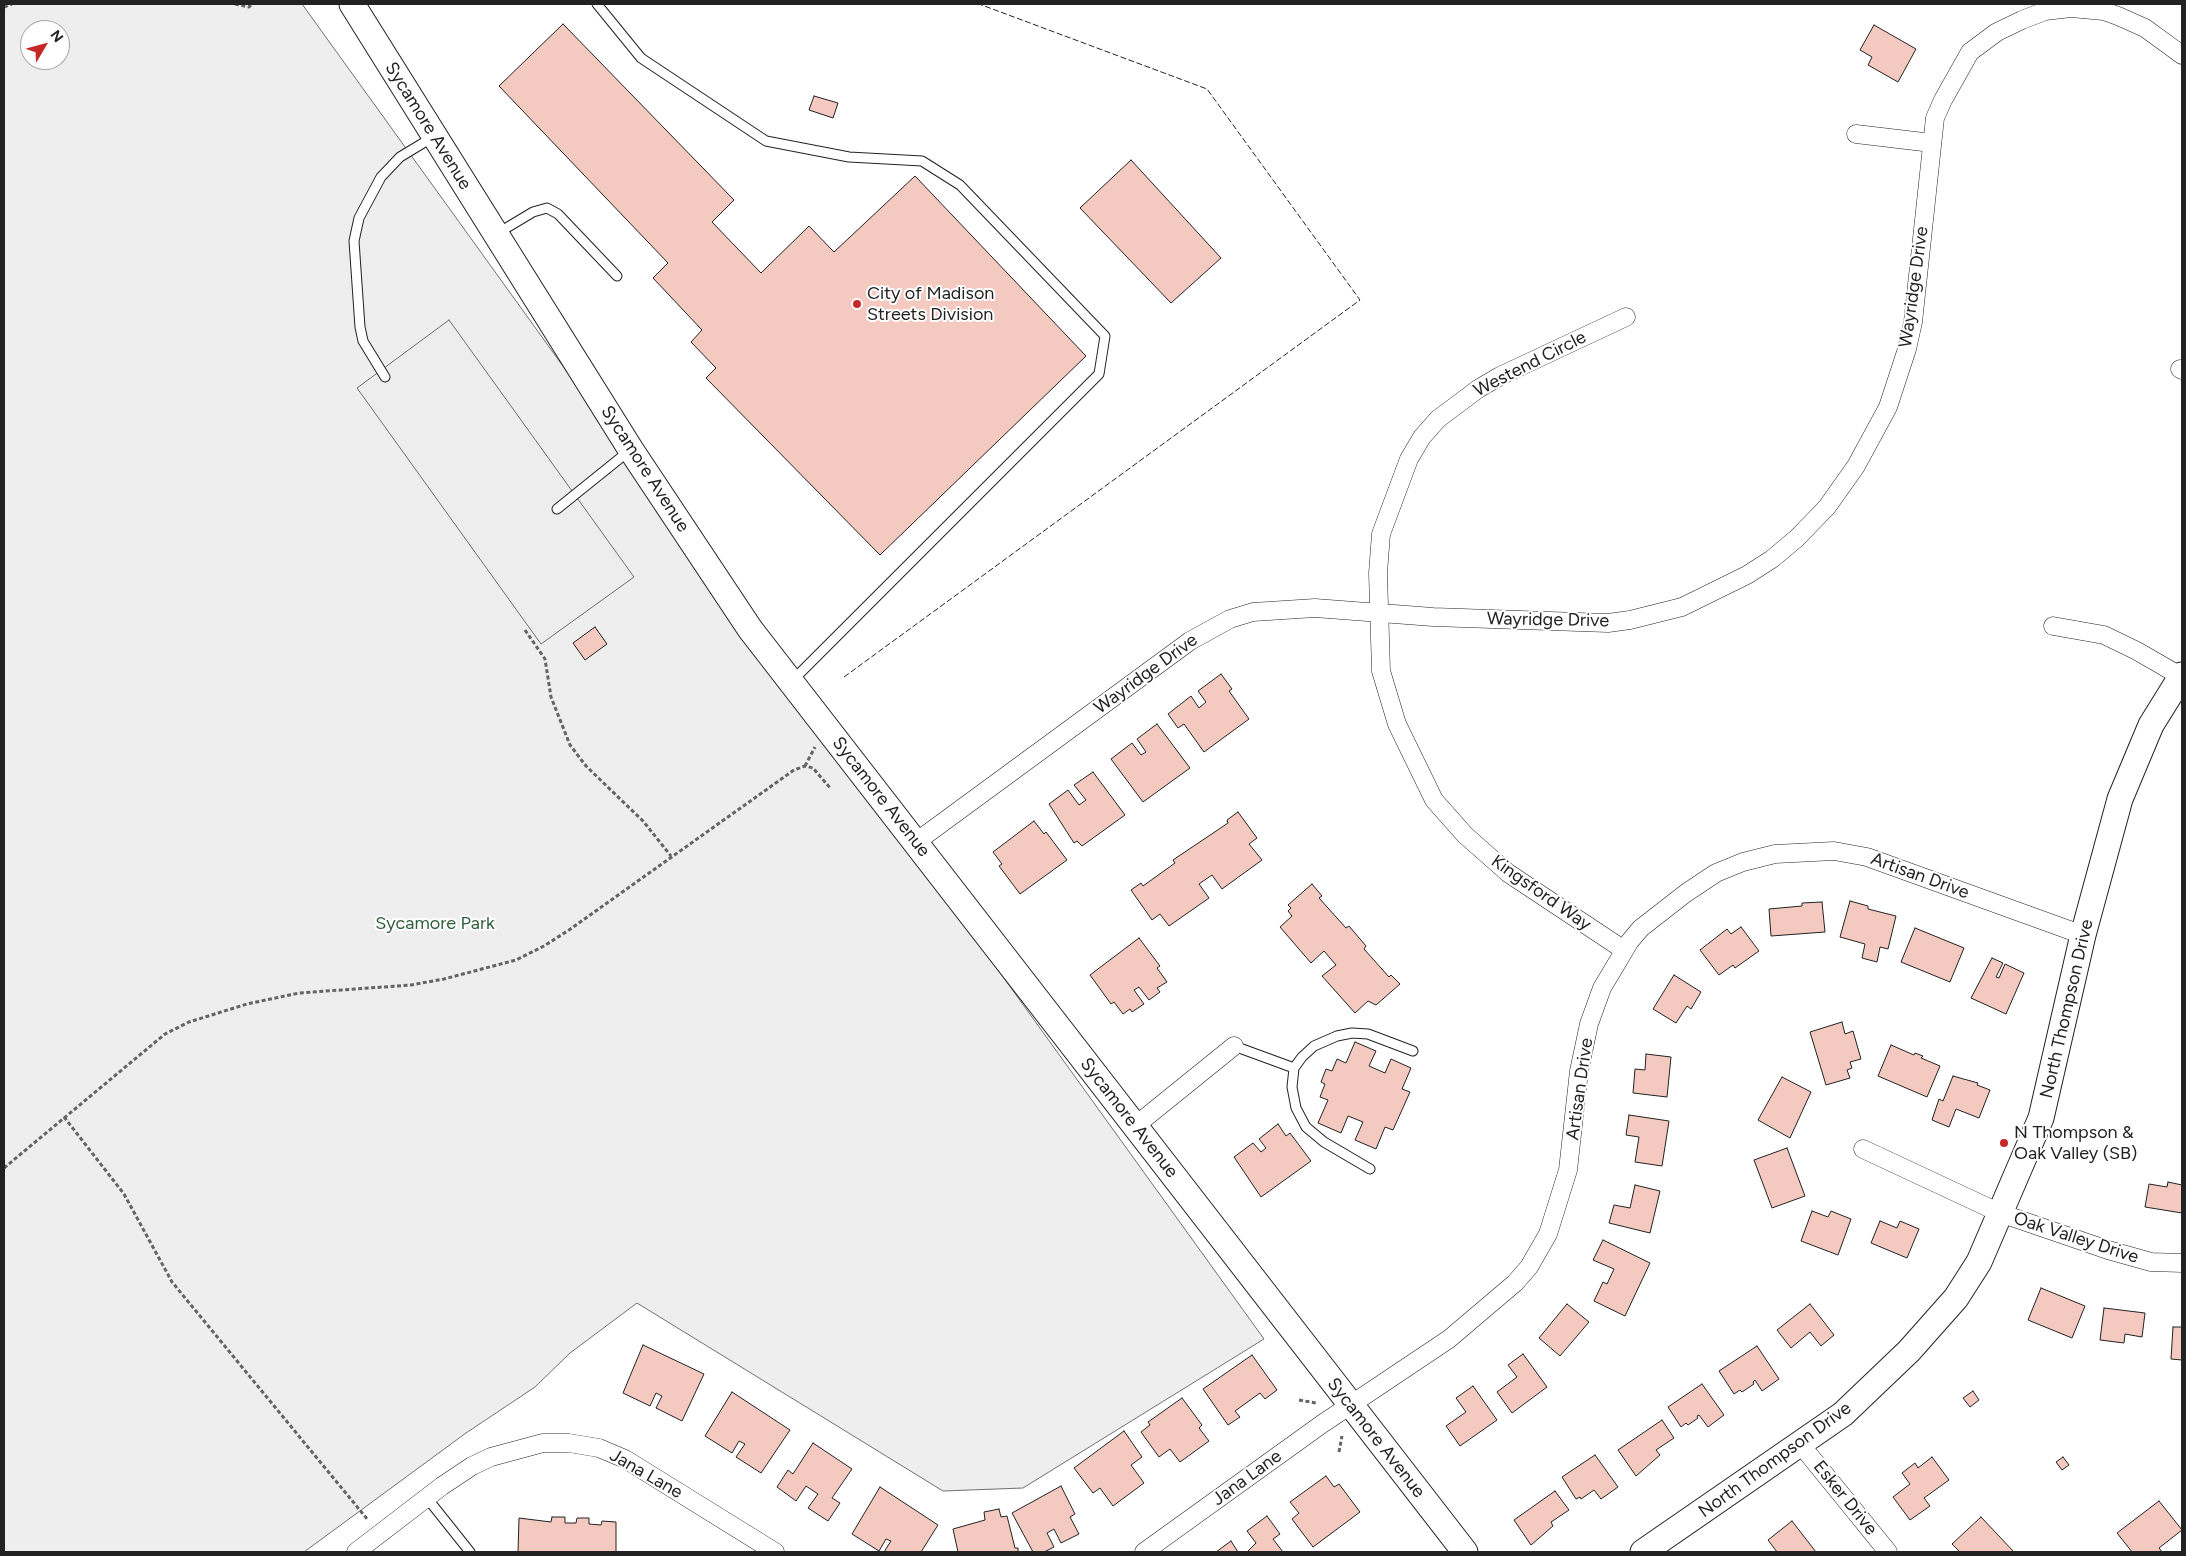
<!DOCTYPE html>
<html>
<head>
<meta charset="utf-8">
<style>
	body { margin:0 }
	#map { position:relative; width:2186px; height:1556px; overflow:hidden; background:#fff; font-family:Figtree,sans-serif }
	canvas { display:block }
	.frame { position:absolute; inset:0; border:5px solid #222; pointer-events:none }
	.north { position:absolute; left:20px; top:20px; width:50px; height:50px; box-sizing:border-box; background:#fff; border:1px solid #a7a7a7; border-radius:50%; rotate:53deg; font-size:14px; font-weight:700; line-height:20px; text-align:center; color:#222 }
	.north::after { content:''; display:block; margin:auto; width:18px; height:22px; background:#c62828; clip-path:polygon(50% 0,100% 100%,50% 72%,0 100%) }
</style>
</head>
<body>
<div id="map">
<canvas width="2186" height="1556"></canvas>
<div class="frame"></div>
<div class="north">N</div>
</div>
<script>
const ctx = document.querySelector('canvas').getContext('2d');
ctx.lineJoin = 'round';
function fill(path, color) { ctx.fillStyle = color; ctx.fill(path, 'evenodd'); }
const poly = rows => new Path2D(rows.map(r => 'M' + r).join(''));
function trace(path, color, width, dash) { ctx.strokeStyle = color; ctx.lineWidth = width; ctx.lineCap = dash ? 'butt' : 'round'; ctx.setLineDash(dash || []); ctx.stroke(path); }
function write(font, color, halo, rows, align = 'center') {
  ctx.font = font + ' Figtree,sans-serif'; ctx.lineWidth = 4; ctx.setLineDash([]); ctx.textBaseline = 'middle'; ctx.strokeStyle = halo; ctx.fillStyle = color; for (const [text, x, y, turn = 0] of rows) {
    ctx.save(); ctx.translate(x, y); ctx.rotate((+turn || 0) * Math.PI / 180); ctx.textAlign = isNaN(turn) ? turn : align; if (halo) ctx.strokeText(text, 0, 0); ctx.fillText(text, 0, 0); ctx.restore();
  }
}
const green = poly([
	[4,4,302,4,1264,1339,1023,1488,943,1491,637,1303,570,1353,535,1387,466,1433,304,1552,4,1552,4,4],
	[30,30,60,30,60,60,30,60,30,30]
]);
const parking = poly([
	[449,320,634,577,541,644,357,388,449,320]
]);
const building = poly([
	[563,24,734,200,712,222,761,273,809,226,834,252,915,176,1086,356,880,555,706,378,716,368,691,342,702,330,653,278,668,263,499,86,563,24],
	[1874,25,1916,49,1898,82,1868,65,1872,57,1860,50,1874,25],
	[814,96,838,103,833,118,809,110,814,96],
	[1131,160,1221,258,1171,303,1080,208,1131,160],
	[595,627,607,644,585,660,573,643,595,627],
	[1221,674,1232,689,1229,691,1249,719,1204,752,1184,724,1178,728,1168,714,1191,696,1199,708,1206,702,1198,691,1221,674],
	[1157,724,1190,768,1143,802,1111,759,1132,743,1141,755,1146,752,1137,739,1157,724],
	[1093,772,1125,815,1082,846,1077,841,1074,843,1049,804,1068,790,1079,805,1086,800,1074,785,1093,772],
	[1238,812,1257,838,1249,844,1262,860,1222,889,1212,875,1199,884,1209,898,1169,926,1160,914,1152,920,1131,890,1141,883,1143,886,1175,863,1173,860,1228,823,1227,820,1238,812],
	[1034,821,1044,834,1046,832,1067,860,1020,894,999,866,1002,864,993,852,1034,821],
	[1312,884,1322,896,1319,898,1346,928,1349,926,1366,946,1364,949,1389,977,1391,975,1400,984,1376,1005,1368,1001,1355,1013,1322,976,1336,965,1324,951,1311,963,1280,927,1292,916,1288,911,1291,908,1288,905,1312,884],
	[1850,901,1868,906,1868,909,1896,916,1888,949,1880,947,1877,962,1862,958,1865,944,1840,937,1850,901],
	[1822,902,1825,932,1771,936,1769,909,1802,906,1802,903,1822,902],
	[1741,927,1759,951,1735,968,1733,965,1719,975,1700,950,1727,929,1731,934,1741,927],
	[1915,928,1964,948,1950,982,1901,962,1915,928],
	[1139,938,1160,966,1157,968,1167,982,1157,988,1160,992,1149,1000,1139,987,1134,990,1144,1004,1132,1012,1130,1009,1123,1014,1114,1002,1111,1004,1090,975,1139,938],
	[1992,958,2003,963,1996,977,1999,978,2005,964,2024,973,2006,1014,1971,998,1992,958],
	[1674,975,1701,992,1691,1009,1687,1006,1676,1023,1653,1009,1674,975],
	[1842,1022,1845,1034,1853,1031,1861,1059,1850,1062,1852,1068,1847,1070,1850,1078,1826,1085,1810,1032,1842,1022],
	[1355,1042,1376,1051,1369,1066,1385,1073,1391,1059,1411,1068,1402,1089,1410,1092,1393,1130,1385,1127,1376,1149,1355,1140,1363,1122,1348,1116,1341,1133,1318,1123,1328,1100,1320,1097,1325,1084,1321,1082,1326,1069,1332,1071,1337,1059,1346,1063,1355,1042],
	[1891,1045,1914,1055,1915,1053,1923,1056,1921,1058,1940,1066,1927,1097,1878,1076,1891,1045],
	[1646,1054,1671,1057,1667,1097,1633,1093,1635,1069,1645,1070,1646,1054],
	[1953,1076,1978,1083,1977,1085,1990,1090,1979,1118,1956,1109,1949,1127,1932,1120,1939,1099,1943,1101,1953,1076],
	[1782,1077,1811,1092,1790,1138,1758,1120,1782,1077],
	[1629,1115,1669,1121,1662,1166,1635,1162,1639,1137,1626,1135,1629,1115],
	[1278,1124,1286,1136,1290,1133,1311,1161,1261,1197,1234,1157,1253,1143,1261,1152,1266,1148,1259,1139,1278,1124],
	[1787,1148,1805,1196,1772,1208,1754,1160,1787,1148],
	[2168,1182,2182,1185,2182,1213,2145,1207,2149,1184,2167,1187,2168,1182],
	[1635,1185,1660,1191,1650,1233,1609,1223,1614,1205,1630,1208,1635,1185],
	[1812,1211,1828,1217,1831,1211,1851,1219,1838,1255,1801,1241,1812,1211],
	[1880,1221,1897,1228,1900,1221,1919,1229,1907,1258,1871,1243,1880,1221],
	[1603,1240,1650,1263,1625,1316,1594,1301,1603,1282,1607,1284,1614,1269,1593,1260,1603,1240],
	[2041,1288,2085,1306,2072,1338,2028,1320,2041,1288],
	[1567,1304,1589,1322,1560,1356,1539,1338,1567,1304],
	[1810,1304,1834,1335,1821,1346,1810,1332,1791,1348,1777,1330,1810,1304],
	[2104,1308,2145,1313,2142,1337,2125,1334,2124,1343,2100,1340,2104,1308],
	[2173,1327,2182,1327,2182,1360,2171,1359,2173,1327],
	[643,1345,704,1374,682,1421,656,1408,662,1396,656,1393,650,1406,623,1393,643,1345],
	[1757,1346,1779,1379,1762,1391,1755,1380,1753,1382,1754,1384,1742,1392,1740,1390,1734,1394,1719,1371,1757,1346],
	[1523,1354,1547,1387,1512,1413,1497,1392,1517,1377,1508,1365,1523,1354],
	[1252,1355,1277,1390,1265,1399,1260,1393,1235,1411,1240,1417,1228,1425,1203,1389,1252,1355],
	[1702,1384,1724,1415,1708,1427,1699,1415,1697,1416,1698,1418,1688,1425,1686,1423,1681,1427,1668,1407,1702,1384],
	[1473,1386,1497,1420,1460,1446,1446,1426,1466,1412,1456,1398,1473,1386],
	[1973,1391,1979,1400,1970,1407,1963,1398,1973,1391],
	[732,1392,790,1430,761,1473,736,1457,745,1444,739,1441,732,1453,705,1436,732,1392],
	[1182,1398,1202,1425,1199,1428,1209,1441,1180,1462,1170,1449,1159,1457,1141,1432,1150,1425,1148,1422,1182,1398],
	[1662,1420,1674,1438,1656,1450,1660,1455,1636,1476,1618,1450,1662,1420],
	[1124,1431,1142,1457,1131,1465,1144,1483,1113,1506,1100,1488,1093,1493,1074,1468,1124,1431],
	[813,1443,852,1469,832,1498,840,1503,828,1521,808,1508,818,1494,806,1486,796,1501,777,1487,788,1470,793,1474,813,1443],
	[1595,1455,1618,1487,1601,1499,1594,1490,1581,1499,1580,1497,1576,1499,1562,1477,1595,1455],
	[1932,1457,1949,1480,1924,1498,1930,1506,1910,1520,1893,1497,1910,1484,1902,1473,1915,1463,1918,1468,1932,1457],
	[2063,1457,2069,1465,2062,1470,2056,1462,2063,1457],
	[1326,1476,1334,1487,1339,1484,1360,1512,1313,1547,1292,1519,1299,1513,1290,1502,1326,1476],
	[1061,1486,1075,1514,1070,1517,1079,1534,1061,1543,1054,1529,1047,1533,1054,1547,1044,1552,1033,1552,1012,1513,1061,1486],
	[880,1487,938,1525,921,1552,884,1552,891,1541,886,1539,879,1551,852,1534,880,1487],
	[1555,1491,1569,1510,1551,1522,1553,1526,1531,1545,1514,1520,1555,1491],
	[2159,1501,2182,1530,2159,1548,2162,1552,2132,1552,2117,1533,2159,1501],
	[999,1509,1001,1517,1007,1516,1015,1548,1018,1548,1018,1552,958,1552,953,1529,985,1520,984,1512,999,1509],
	[1267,1516,1280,1534,1273,1539,1283,1552,1247,1552,1256,1543,1247,1531,1267,1516],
	[552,1517,565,1517,565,1523,576,1523,577,1518,589,1518,589,1524,601,1525,602,1521,616,1522,616,1552,518,1552,519,1518,551,1522,552,1517],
	[1981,1517,2014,1552,1960,1552,1952,1544,1981,1517],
	[1792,1521,1816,1552,1777,1552,1768,1540,1792,1521],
	[1231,1541,1238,1552,1216,1552,1231,1541]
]);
const path = poly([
	[235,4,249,7,252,4],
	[4,7,12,4],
	[525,630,545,659,551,697,570,745,586,766,643,821,671,856],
	[805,766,815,747],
	[64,1117,124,1194,172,1282,368,1520],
	[4,1168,165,1034,189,1022,247,1004,299,993,411,985,444,979,516,960,544,946,569,930,794,770,805,766,813,768,831,789],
	[1299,1400,1316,1403],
	[1339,1452,1342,1436]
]);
const lane = poly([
	[597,4,641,58,766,141,849,157,922,161,960,185,1105,336,1099,374,793,680],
	[498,233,533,212,547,208,558,214,617,276],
	[385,377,363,341,360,327,354,241,359,218,381,177,400,157,433,137],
	[557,509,629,451],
	[1234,1046,1294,1068,1302,1057,1314,1046,1337,1036,1352,1033,1368,1034,1413,1051],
	[1294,1068,1292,1087,1296,1108,1306,1127,1324,1142,1370,1169],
	[427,1498,470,1552]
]);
const street = poly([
	[1856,134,1932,143],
	[2180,369,2182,370],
	[2053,626,2104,635,2137,651,2182,677],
	[916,842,1190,641,1230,619,1253,612,1315,608,1433,617,1608,623,1630,620,1682,607,1747,575,1772,559,1797,538,1827,507,1856,466,1888,407,1907,349,1913,322,1935,118,1943,100,1970,52,1997,32,2022,20,2045,11,2071,8,2104,11,2118,16,2145,28,2182,55],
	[1624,950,1508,873,1465,835,1434,800,1397,724,1381,671,1378,573,1381,534,1409,459,1422,437,1438,419,1478,389,1500,376,1626,317],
	[1135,1126,1234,1046],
	[1863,1149,2000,1213,2108,1250,2151,1262,2182,1263],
	[1801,1445,1888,1552],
	[356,1552,442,1486,472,1466,491,1457,543,1443,569,1443,599,1448,625,1459,775,1552],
	[1144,1552,1322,1424,1449,1339,1515,1283,1529,1267,1548,1234,1568,1170,1579,1071,1589,1024,1602,988,1630,941,1641,928,1686,893,1716,873,1743,862,1775,854,1834,851,1867,857,2083,935]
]);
const secondary = poly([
	[352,4,631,450,750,629,1465,1552],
	[1643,1552,1843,1414,1909,1351,1956,1298,1979,1262,2041,1118,2083,935,2120,799,2151,725,2182,675]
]);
const fence = poly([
	[844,677,1360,300,1207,89,979,4]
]);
const markers = [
	[857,304,5,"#c62828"],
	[2004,1143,5,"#c62828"]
];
const streetNames = [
	["Sycamore Avenue",428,126,58],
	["Wayridge Drive",1914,287,-82],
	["Westend Circle",1530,364,-27],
	["Sycamore Avenue",645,469,57],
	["Wayridge Drive",1548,620,1],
	["Wayridge Drive",1146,674,-36],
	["Sycamore Avenue",881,797,52],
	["Artisan Drive",1920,876,20],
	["Kingsford Way",1541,893,35],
	["North Thompson Drive",2067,1009,-77],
	["Artisan Drive",1580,1089,-82],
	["Sycamore Avenue",1129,1118,52],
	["Oak Valley Drive",2076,1238,18],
	["Sycamore Avenue",1376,1438,52],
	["North Thompson Drive",1775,1460,-36],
	["Jana Lane",646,1474,30],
	["Jana Lane",1247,1478,-36],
	["Esker Drive",1845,1498,51]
];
const poiNames = [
	["City of Madison",867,294],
	["Streets Division",867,315],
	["N Thompson &",2014,1133],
	["Oak Valley (SB)",2014,1154]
];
const parkNames = [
	["Sycamore Park",435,924]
];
fill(green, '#eee');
trace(green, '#6f6f6f', 1);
fill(parking, '#ededed');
trace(parking, '#6f6f6f', 1);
fill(building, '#f3c9c0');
trace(building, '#222', 1);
trace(lane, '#222', 11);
trace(street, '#222', 19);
trace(secondary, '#222', 27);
trace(path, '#646464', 3, [4, 2.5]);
trace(lane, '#fff', 9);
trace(street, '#fff', 18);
trace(secondary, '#fff', 25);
trace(fence, '#222', 1, [6, 2.5]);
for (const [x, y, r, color] of markers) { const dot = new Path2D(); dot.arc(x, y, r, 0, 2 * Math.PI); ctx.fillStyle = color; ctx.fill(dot); trace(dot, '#fff', 2); }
write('18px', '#222', '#fff', streetNames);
write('18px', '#222', '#fff', poiNames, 'left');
write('18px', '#2f5e38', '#fff', parkNames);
</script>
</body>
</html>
